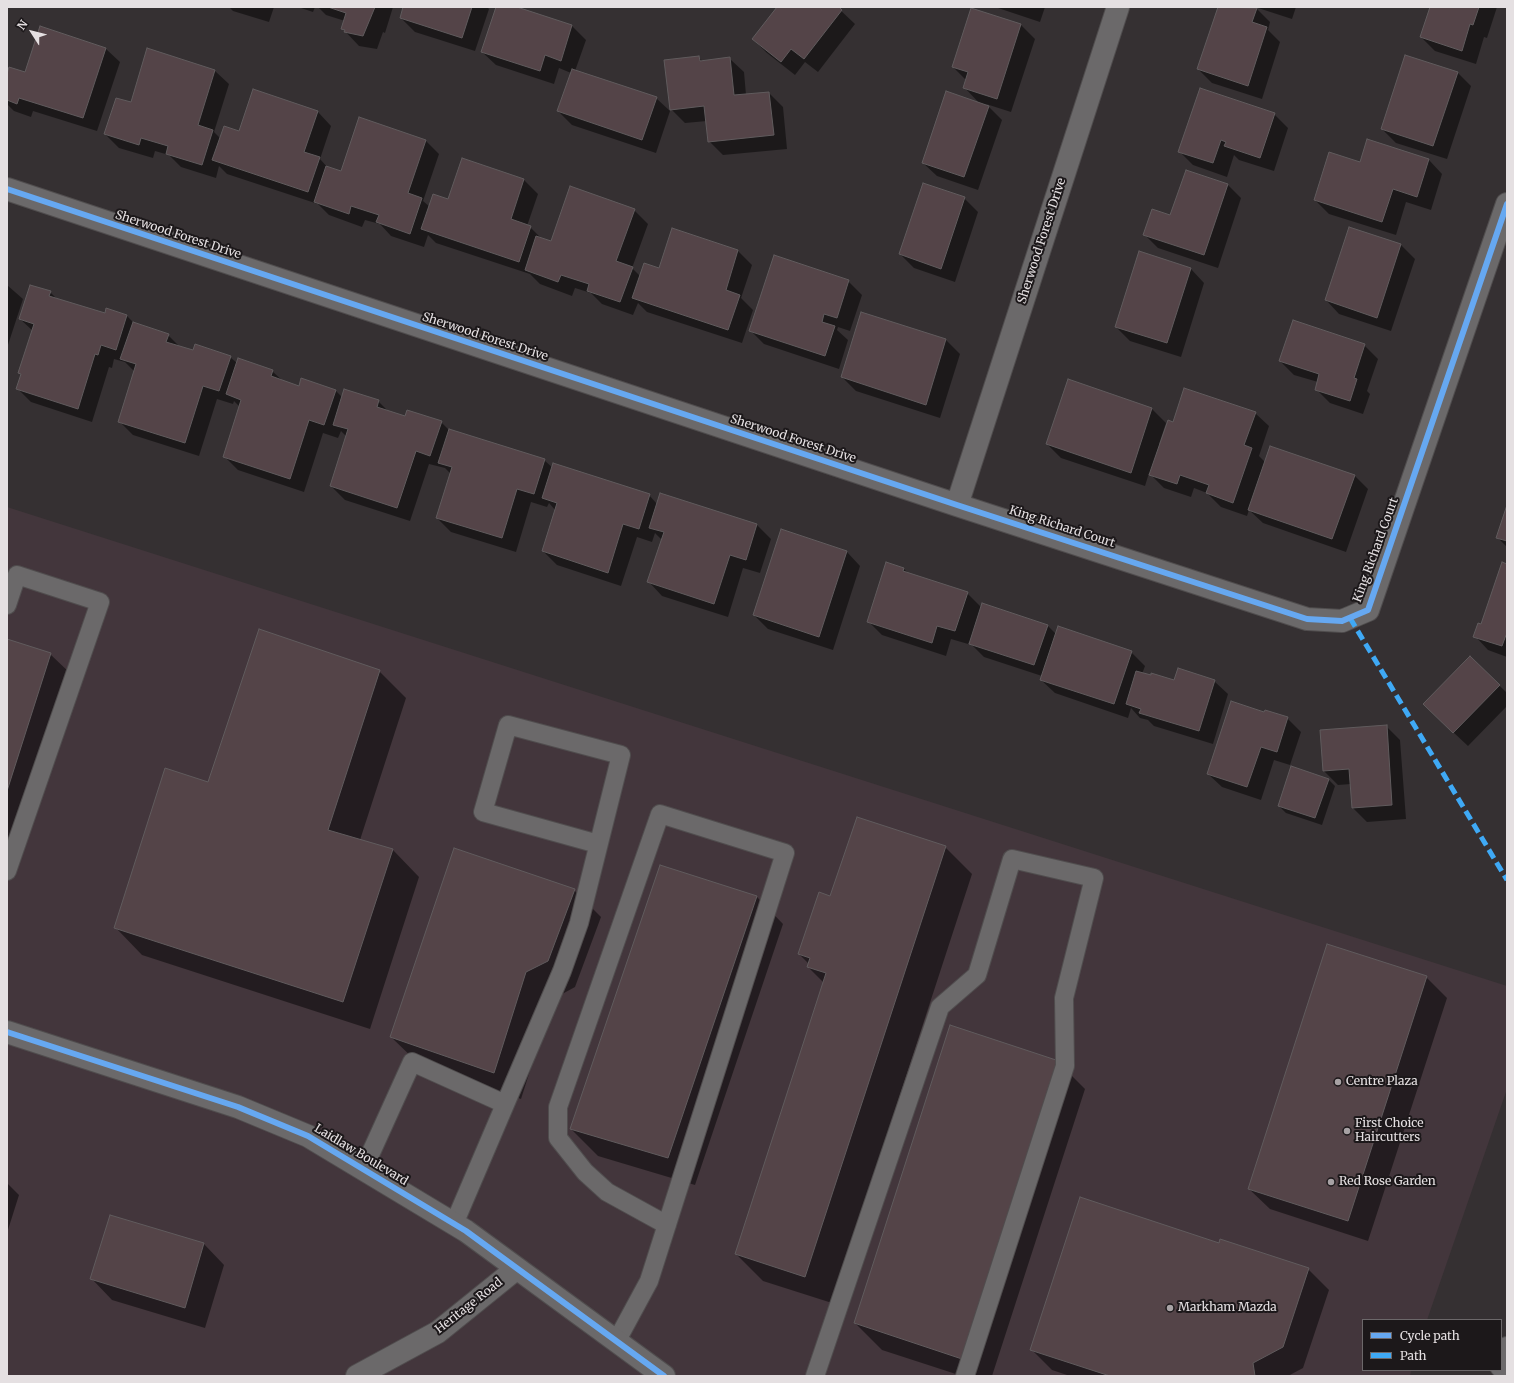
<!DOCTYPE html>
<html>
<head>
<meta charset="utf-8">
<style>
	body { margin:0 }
	#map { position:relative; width:1514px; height:1383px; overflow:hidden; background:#353032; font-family:Merriweather,serif }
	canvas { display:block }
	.frame { position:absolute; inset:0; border:8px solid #e5e0e2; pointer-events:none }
	.legend { position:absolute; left:1362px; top:1319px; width:140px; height:52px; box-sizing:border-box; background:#1c181a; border:1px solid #6c686a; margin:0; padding:5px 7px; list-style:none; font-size:12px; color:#e5e0e2 }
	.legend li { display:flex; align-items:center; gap:8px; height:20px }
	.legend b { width:20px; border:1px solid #6c686a }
	.north { position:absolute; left:12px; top:12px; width:40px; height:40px; -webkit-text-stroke:3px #1c181a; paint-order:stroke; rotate:306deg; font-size:11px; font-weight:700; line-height:16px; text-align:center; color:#e5e0e2 }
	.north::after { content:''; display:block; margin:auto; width:14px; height:18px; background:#e5e0e2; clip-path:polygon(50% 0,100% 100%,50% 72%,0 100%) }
</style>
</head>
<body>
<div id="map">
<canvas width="1514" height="1383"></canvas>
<div class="frame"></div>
<ul class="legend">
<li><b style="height:5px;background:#66a8f1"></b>Cycle path</li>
<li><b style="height:5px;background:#3fa9f5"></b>Path</li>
</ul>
<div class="north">N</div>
</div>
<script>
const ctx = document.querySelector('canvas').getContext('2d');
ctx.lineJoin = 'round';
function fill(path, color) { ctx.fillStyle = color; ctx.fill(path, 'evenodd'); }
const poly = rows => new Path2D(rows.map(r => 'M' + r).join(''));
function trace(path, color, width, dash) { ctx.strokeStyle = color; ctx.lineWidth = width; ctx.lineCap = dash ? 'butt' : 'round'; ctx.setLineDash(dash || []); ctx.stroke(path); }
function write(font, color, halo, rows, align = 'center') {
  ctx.font = font + ' Merriweather,serif'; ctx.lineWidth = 4; ctx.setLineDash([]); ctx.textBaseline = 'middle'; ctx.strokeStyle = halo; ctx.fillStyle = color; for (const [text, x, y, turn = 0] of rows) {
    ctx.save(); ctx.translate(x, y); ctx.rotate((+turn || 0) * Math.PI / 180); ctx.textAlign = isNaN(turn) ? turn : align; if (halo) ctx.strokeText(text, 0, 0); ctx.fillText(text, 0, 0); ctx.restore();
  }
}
const built = poly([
	[7,507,1507,986,1507,1089,1427,1320,1363,1320,1363,1370,1411,1370,1410,1376,7,1376]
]);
const shadow = poly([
	[229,7,274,7,269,22,233,11],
	[298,7,315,7,313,12],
	[318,7,393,7,385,33,383,32,377,49,359,46,342,28,345,21,326,15],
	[404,7,487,7,489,9,475,51,415,32,401,18],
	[497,7,514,7,572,26,586,40,575,71,656,98,670,111,656,153,572,125,558,111,571,73,559,68,554,84,496,65,482,52],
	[778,7,837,7,855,24,818,72,805,62,795,75,767,53,753,39],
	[995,7,1045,7,1040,22],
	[1219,7,1296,7,1292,19,1255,7,1270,22,1268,30,1280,42,1262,99,1212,83,1198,69],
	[1431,7,1497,7,1487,38,1484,37,1476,64,1435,51,1421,37],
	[972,9,1021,25,1035,39,1011,112,986,104,1002,120,978,190,937,176,923,163,980,104,964,87,966,80,953,67],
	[41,27,106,49,120,62,97,131,33,111,31,117,14,111,7,104,7,78,26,74],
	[699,58,703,61,730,59,744,72,746,95,769,93,783,107,787,149,723,155,709,141,707,121,685,123,671,109],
	[215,71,229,84,214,132,220,138,318,112,331,126,320,159,329,169,341,173,426,141,439,154,423,201,430,207,449,200,462,160,524,180,538,194,527,226,530,227,542,239,551,242,634,210,648,224,632,268,640,276,659,269,673,230,738,251,752,265,741,298,753,310,742,343,647,312,638,303,633,315,602,304,591,293,575,288,572,296,540,284,530,274,436,243,428,235,424,247,391,236,380,224,365,220,362,227,329,215,318,204,227,174,219,166,216,178,181,167,169,155,155,151,153,158,119,148,105,134,131,104],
	[1457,72,1471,86,1447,159,1396,143,1382,129],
	[1274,114,1288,128,1274,171,1239,160,1234,155,1227,177,1193,165,1179,151],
	[1429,160,1442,174,1431,210,1406,202,1396,235,1329,214,1315,200,1361,163],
	[1227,184,1241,198,1218,268,1158,248,1144,234,1171,216],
	[964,198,978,212,955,282,914,268,900,254],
	[1349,228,1401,245,1415,259,1391,331,1339,314,1326,300],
	[1191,269,1204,283,1181,357,1130,341,1116,327],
	[848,281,862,295,850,331,838,327,837,330,848,340,839,369,764,344,750,330],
	[7,285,23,299,7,348],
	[50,292,57,299,105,315,126,315,135,324,168,335,181,348,193,352,230,357,237,363,272,371,284,382,299,387,336,391,343,398,378,401,389,412,406,418,441,422,450,431,544,460,553,468,649,495,657,504,661,494,757,525,771,539,760,573,743,568,728,617,662,596,649,582,662,540,655,533,652,542,637,537,621,586,557,565,543,551,556,511,549,503,547,507,531,502,516,552,451,532,437,518,451,474,445,468,429,464,410,521,345,500,331,486,347,437,341,431,338,438,323,433,304,492,238,470,224,456,240,407,234,401,233,404,217,399,199,456,133,435,119,421,135,372,125,362,114,359,112,368,109,367,92,422,31,402,17,388,22,375,19,373,33,331,20,319],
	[862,313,946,340,960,354,940,418,856,391,842,377],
	[1364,345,1378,359,1367,391,1370,394,1363,414,1330,403,1316,389,1318,382,1294,375,1280,361],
	[1068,381,1152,409,1166,423,1159,444,1161,445,1173,423,1255,413,1269,426,1259,456,1265,462,1354,475,1368,489,1346,552,1263,523,1249,510,1247,516,1221,507,1207,493,1194,488,1191,497,1164,488,1149,473,1145,486,1061,458,1047,444],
	[1507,509,1507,547,1497,537],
	[782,530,847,552,860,566,833,650,768,629,754,615],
	[1507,565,1507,657,1488,650,1475,636,1482,625],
	[903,568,909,574,967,593,982,608,1047,625,1056,634,1131,652,1145,666,1142,674,1175,681,1214,681,1228,694,1213,744,1154,726,1148,720,1140,718,1131,708,1128,718,1055,693,1041,680,1042,676,984,657,969,642,968,644,951,639,946,656,882,635,868,621],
	[7,640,50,654,71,674,7,875],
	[1470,657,1507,693,1507,706,1468,746,1438,718],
	[379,671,406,698,360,840,393,850,419,877,370,1029,142,955,116,928,209,783],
	[1265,713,1287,718,1301,732,1290,765,1274,760,1261,800,1222,787,1208,774],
	[1386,726,1400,740,1406,819,1367,822,1353,808,1351,784,1338,785,1324,771],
	[1328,779,1335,786,1322,825,1286,813,1279,806],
	[945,847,972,874,832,1303,763,1281,736,1254,824,983,808,967,809,964,799,954,831,898],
	[574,890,601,917,575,987,553,999,521,1099,418,1063,391,1037],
	[757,897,783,924,695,1185,598,1156,571,1129],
	[1426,977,1447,998,1368,1241,1270,1209,1249,1189],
	[1058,1062,1085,1089,992,1376,962,1376,882,1350,855,1323],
	[7,1183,19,1195,7,1233],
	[111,1216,204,1244,224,1265,205,1328,112,1300,92,1279],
	[1308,1269,1329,1290,1303,1368,1288,1376,1070,1376,1052,1370,1031,1349]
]);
const building = poly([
	[328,7,375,7,363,36,344,32,345,30,341,29,346,13,328,7],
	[403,7,472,7,462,38,400,18,403,7],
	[496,7,517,7,572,25,561,61,545,55,540,71,481,52,496,7],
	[777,7,839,7,842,10,804,59,791,49,781,62,752,39,777,7],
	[1218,7,1257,8,1252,22,1267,27,1248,86,1197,69,1218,7],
	[1430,7,1479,7,1473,25,1470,24,1462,51,1420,37,1430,7],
	[971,8,1021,24,997,99,963,88,968,72,952,67,971,8],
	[40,26,106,48,83,118,19,98,17,104,7,100,7,74,9,67,25,72,40,26],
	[147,48,215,70,198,125,213,130,202,165,166,154,168,146,141,138,139,145,104,134,116,98,131,102,147,48],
	[1405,55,1458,72,1433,146,1381,129,1405,55],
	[699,56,700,61,730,57,734,95,769,92,774,135,708,142,704,106,670,110,664,60,699,56],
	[572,69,657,97,642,140,557,111,572,69],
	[1200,88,1275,113,1260,158,1224,146,1226,142,1221,140,1213,163,1178,152,1200,88],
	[253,89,318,111,304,152,320,157,308,192,212,160,224,126,239,131,253,89],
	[946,91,989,106,964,177,922,163,946,91],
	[359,117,426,140,408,193,422,198,410,234,376,222,379,215,351,206,349,214,314,202,326,166,341,171,359,117],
	[1367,139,1429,159,1417,197,1393,189,1382,222,1314,200,1329,152,1360,162,1367,139],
	[462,158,524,179,511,219,531,226,519,262,421,229,433,194,448,199,462,158],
	[1186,170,1228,184,1204,255,1143,235,1152,209,1170,215,1186,170],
	[923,183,965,197,941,269,899,254,923,183],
	[570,186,635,209,616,261,633,267,620,302,587,291,589,284,561,275,558,282,525,270,536,236,551,241,570,186],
	[1349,227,1401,244,1377,318,1325,300,1349,227],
	[672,228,738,250,726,290,740,295,728,330,632,298,644,263,659,268,672,228],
	[1139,251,1191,268,1167,343,1115,327,1139,251],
	[774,255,849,280,837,318,824,314,822,322,835,326,825,356,749,331,774,255],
	[30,285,51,291,49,296,105,313,106,308,127,315,116,350,101,345,98,355,95,354,78,409,16,389,21,374,18,373,34,324,19,319,30,285],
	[861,312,946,339,926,405,841,377,861,312],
	[1293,320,1365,344,1354,378,1357,379,1350,401,1315,390,1319,374,1279,361,1293,320],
	[133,322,169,334,166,342,193,350,195,344,231,356,219,391,203,386,185,443,118,422,136,364,120,359,133,322],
	[238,358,273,370,271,376,299,386,301,378,336,390,324,425,309,420,290,479,223,457,241,400,226,394,238,358],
	[1068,379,1152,408,1131,473,1046,444,1068,379],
	[1184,388,1256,412,1244,445,1252,448,1233,503,1206,493,1209,485,1180,475,1177,484,1149,475,1168,420,1173,422,1184,388],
	[344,389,379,400,377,407,405,416,407,410,442,421,430,456,416,451,397,508,330,486,348,429,333,425,344,389],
	[449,429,545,459,534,494,517,489,502,538,436,518,452,467,438,463,449,429],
	[1270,446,1355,475,1332,539,1248,510,1270,446],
	[553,463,650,494,639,529,623,524,608,573,542,551,557,503,542,498,553,463],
	[660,493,757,524,746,560,730,555,714,604,647,582,664,532,649,528,660,493],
	[1507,505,1507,541,1496,538,1507,505],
	[781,529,847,551,819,637,753,615,781,529],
	[886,562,904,568,903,571,968,592,955,631,937,626,932,643,867,622,886,562],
	[1502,562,1507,564,1507,635,1506,635,1502,646,1473,637,1478,623,1481,624,1502,562],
	[982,603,1048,625,1034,665,969,644,982,603],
	[1058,626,1132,651,1114,704,1040,680,1058,626],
	[259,629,380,670,328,830,393,849,343,1002,114,928,165,768,208,782,259,629],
	[7,639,51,653,7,791,7,639],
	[1470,656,1500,685,1453,733,1423,704,1470,656],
	[1178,668,1215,680,1199,731,1139,713,1141,709,1126,704,1136,671,1151,675,1151,673,1174,680,1178,668],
	[1231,701,1264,712,1265,710,1288,717,1277,752,1261,747,1247,787,1207,774,1231,701],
	[1387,725,1392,805,1352,808,1349,769,1323,771,1320,730,1387,725],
	[1291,766,1329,779,1315,818,1278,806,1291,766],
	[857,817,946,846,805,1277,735,1254,826,973,807,967,810,958,798,954,819,892,830,896,857,817],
	[454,848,575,889,548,961,526,972,494,1073,390,1037,454,848],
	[660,865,757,896,668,1158,570,1129,660,865],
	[1327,944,1427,976,1348,1221,1248,1189,1327,944],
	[950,1025,1059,1061,962,1359,854,1323,950,1025],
	[1080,1197,1219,1243,1220,1239,1309,1268,1283,1347,1253,1363,1255,1376,1110,1376,1030,1350,1080,1197],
	[110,1215,204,1243,185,1308,90,1279,110,1215]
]);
const service = poly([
	[7,605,17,575,100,602,7,871],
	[364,1168,412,1062,505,1104],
	[454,1224,562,971,579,923,621,755,508,725,483,812,598,844],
	[616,1342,649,1281,785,853,660,814,558,1107,558,1138,585,1172,607,1192,667,1225],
	[815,1376,940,1007,977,975,1012,859,1094,878,1064,998,1065,1066,965,1376]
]);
const minor = poly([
	[7,189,957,505,1307,619,1342,621,1368,610,1507,204],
	[957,505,1118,7],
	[7,1032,238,1107,308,1136,466,1231,664,1376],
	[357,1376,438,1332,516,1269]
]);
const primary = poly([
	[1501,1366,1507,1348]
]);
const quiet = poly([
	[1350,618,1507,880]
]);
const cycleway = poly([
	[7,189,957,505,1307,619,1342,621,1368,610,1507,204],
	[7,1032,238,1107,308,1136,466,1231,664,1376]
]);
const markers = [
	[1338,1082,4,"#a7a2a4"],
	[1347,1131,4,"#a7a2a4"],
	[1331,1182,4,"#a7a2a4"],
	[1170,1308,4,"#a7a2a4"]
];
const streetNames = [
	["Sherwood Forest Drive",178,235,18],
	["Sherwood Forest Drive",1042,241,-72],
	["Sherwood Forest Drive",485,337,18],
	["Sherwood Forest Drive",793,439,18],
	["King Richard Court",1062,527,18],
	["King Richard Court",1376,550,-70],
	["Laidlaw Boulevard",361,1155,31],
	["Heritage Road",469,1306,-38]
];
const poiNames = [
	["Centre Plaza",1346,1082],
	["First Choice",1355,1124],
	["Haircutters",1355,1138],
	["Red Rose Garden",1339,1182],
	["Markham Mazda",1178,1308]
];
fill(built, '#43363c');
fill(shadow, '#0007');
fill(building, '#544448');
trace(building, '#605b5d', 1);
trace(service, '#504d4e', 20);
trace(minor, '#504d4e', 24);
trace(primary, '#504d4e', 24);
trace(service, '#6b696a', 18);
trace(minor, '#6b696a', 22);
trace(primary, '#6c696b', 22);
trace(quiet, '#3fa9f5', 5, [10, 5]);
trace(cycleway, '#66a8f1', 6);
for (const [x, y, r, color] of markers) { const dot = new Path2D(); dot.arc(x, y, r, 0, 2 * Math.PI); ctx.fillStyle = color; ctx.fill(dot); trace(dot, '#1c181a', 1.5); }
write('12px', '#e5e0e2', '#1c181a', streetNames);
write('12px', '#e5e0e2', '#1c181a', poiNames, 'left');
</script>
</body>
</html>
